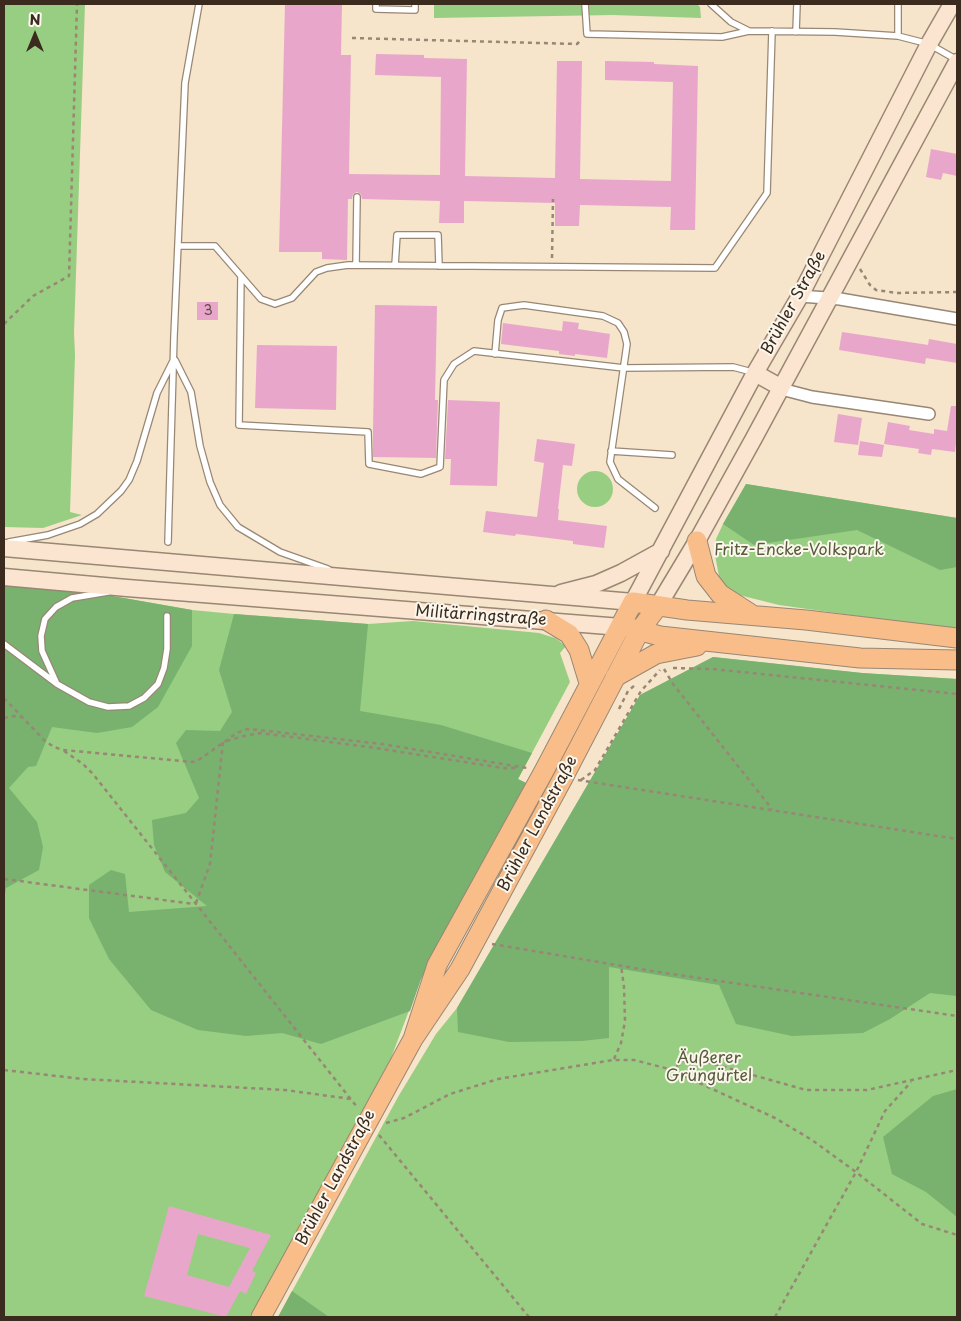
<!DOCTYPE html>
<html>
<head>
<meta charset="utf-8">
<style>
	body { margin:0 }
	#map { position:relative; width:961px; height:1321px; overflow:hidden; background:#f6e4cb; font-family:"Playpen Sans",sans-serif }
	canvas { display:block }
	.frame { position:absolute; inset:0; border:5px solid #3b2a1e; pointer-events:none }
	.north { position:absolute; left:10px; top:10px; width:50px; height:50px; -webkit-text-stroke:4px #fbf7ec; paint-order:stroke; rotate:0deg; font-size:14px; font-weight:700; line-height:20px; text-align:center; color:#3b2a1e }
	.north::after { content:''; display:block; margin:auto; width:18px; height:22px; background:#3b2a1e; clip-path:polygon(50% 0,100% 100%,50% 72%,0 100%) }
</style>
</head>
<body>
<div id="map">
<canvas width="961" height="1321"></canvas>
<div class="frame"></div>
<div class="north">N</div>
</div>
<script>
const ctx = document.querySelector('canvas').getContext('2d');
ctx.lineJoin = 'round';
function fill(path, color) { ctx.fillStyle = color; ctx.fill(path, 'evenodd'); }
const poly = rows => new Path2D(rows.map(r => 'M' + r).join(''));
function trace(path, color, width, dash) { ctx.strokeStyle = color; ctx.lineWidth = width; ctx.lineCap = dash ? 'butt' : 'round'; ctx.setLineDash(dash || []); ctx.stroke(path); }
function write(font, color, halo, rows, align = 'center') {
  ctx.font = font + ' "Playpen Sans",sans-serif'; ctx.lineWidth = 4; ctx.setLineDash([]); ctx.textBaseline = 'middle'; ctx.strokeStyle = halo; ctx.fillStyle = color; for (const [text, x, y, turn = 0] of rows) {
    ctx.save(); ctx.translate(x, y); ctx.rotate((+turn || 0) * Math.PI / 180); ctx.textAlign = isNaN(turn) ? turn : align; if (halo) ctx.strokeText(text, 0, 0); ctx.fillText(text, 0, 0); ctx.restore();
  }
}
const green = poly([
	[4,4,85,4,74,333,75,355,70,512,82,515,43,528,4,527],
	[434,4,697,4,700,7,701,18,613,15,434,18],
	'577 489a18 18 0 1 1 36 0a18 18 0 1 1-36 0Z',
	[746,484,957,518,957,630,779,605,727,592,714,581,719,576,714,550,716,539,723,524],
	[4,583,84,591,192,610,234,614,368,624,413,621,539,633,555,638,566,646,560,653,570,682,518,779,526,783,462,899,421,979,391,1058,251,1317,4,1317],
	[713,657,862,673,957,679,957,1317,278,1317,398,1097,436,1034,457,1008,640,695]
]);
const forest = poly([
	[746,484,957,518,957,567,940,570,857,530,754,545,723,524],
	[4,583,84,591,192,610,192,646,158,707,132,727,97,733,52,727,36,766,28,767,9,788,37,822,43,847,39,870,6,888,4,900],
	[234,614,368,624,360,711,441,725,532,753,518,779,526,783,462,899,421,979,410,1011,321,1044,282,1033,246,1036,198,1030,151,1010,109,959,89,918,89,885,111,870,125,874,129,912,207,906,165,872,154,845,152,820,186,813,199,798,176,743,186,730,220,731,232,712,219,670],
	[713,657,862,673,957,679,957,996,930,993,890,1019,863,1033,792,1036,736,1024,719,985,609,967,609,1038,582,1041,509,1042,458,1032,457,1008,640,695],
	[957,1089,957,1217,926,1192,892,1174,883,1137,933,1096],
	[292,1291,329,1317,278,1317]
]);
const building = poly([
	[285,4,342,4,341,55,351,55,349,174,440,175,441,77,375,75,376,54,424,55,424,58,467,59,465,176,555,178,557,61,582,61,580,179,671,181,673,82,605,80,605,61,654,62,654,64,698,66,695,230,670,230,671,207,580,205,579,226,555,226,555,203,464,201,464,223,439,223,440,201,362,199,361,194,357,192,353,194,352,199,348,199,347,260,322,259,322,252,279,252],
	[931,149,957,154,957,176,943,173,941,180,926,177],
	[197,302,218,302,218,320,197,320],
	[375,305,437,306,435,400,438,400,436,458,373,457,373,431],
	[563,321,579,323,578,329,610,334,607,358,575,354,575,356,559,354,559,351,501,344,503,323,562,331],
	[842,332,922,344,928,345,929,339,957,344,957,363,926,358,925,364,839,350],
	[257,345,337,346,336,410,255,408],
	[448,400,500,402,497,486,450,485,451,459,445,459],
	[951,406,957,406,957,435,955,452,932,449,931,455,918,453,919,449,884,444,888,422,910,426,909,430,934,434,934,429,947,431],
	[838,414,862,418,858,445,834,442],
	[537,439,575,444,572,466,563,465,558,509,559,509,558,520,607,526,604,548,573,544,573,541,516,534,515,536,483,532,486,511,537,517,544,463,534,461],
	[860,441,884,445,882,457,858,455],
	[169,1206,271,1235,252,1271,256,1273,246,1294,240,1291,226,1317,144,1296],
	[198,1234,250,1248,229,1287,187,1275]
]);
const path = poly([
	[352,38,577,44,581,40],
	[552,258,553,199],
	[860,269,870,285,876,290,897,293,957,292],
	[4,324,33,296,69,276,77,4],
	[673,668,712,669,957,694],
	[664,669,673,684,772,809],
	[4,698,45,741,54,747,63,750,193,762,200,759,237,733,247,729,259,730,382,744,527,768],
	[619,709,628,691,635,685],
	[4,718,14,716,22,717],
	[64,751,83,764,93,774,357,1107],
	[578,780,957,839],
	[581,780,595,770,641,691,660,670],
	[4,879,194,904],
	[196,903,210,864,223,742,244,736,260,733,369,747,503,768,517,768],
	[492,944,658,972,957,1016],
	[614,1059,621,1043,625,1021,624,987,621,965],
	[669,1069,690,1060,703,1061,806,1090,867,1090,957,1070],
	[4,1070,83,1079,285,1090,351,1099],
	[386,1123,404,1118,450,1094,498,1079,613,1060,634,1060,669,1069,775,1118,812,1140,856,1172,922,1224,957,1235],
	[379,1135,529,1317],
	[775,1317,856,1172,885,1111,911,1082]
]);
const lane = poly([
	[376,4,376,9,415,10,415,4],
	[585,4,587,34,722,37,749,31],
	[711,4,731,22,749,31,835,32,898,36,929,44,957,60],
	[796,32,797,4],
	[898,36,898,4],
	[178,246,215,246,261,299,275,304,292,298,316,272,327,268,348,265,715,268,767,193,772,31],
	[356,265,357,197],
	[395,265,397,235,438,235,439,266],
	[241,276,239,425,368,432,369,464,421,474,440,467,444,380,454,364,474,351,624,368,733,367,752,372],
	[495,354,498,320,502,308,524,305,603,316,618,323,624,332,627,344,610,462,618,479,655,508],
	[175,360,191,392,200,446,210,482,220,505,238,527,280,552,328,569],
	[611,451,672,455],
	[9,542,48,535,80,524,97,514,121,491,129,480,137,461,157,393,173,361],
	[168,542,174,336,185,83,199,4],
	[4,644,57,684,89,702,108,707,129,706,144,698,158,684,164,668,167,649,167,616],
	[56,682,42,651,41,636,45,619,56,607,72,598,108,592]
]);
const street = poly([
	[800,296,840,299,957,319],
	[780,387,789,391,812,397,929,414]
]);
const secondary = poly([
	[755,373,780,387],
	[4,548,633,602,755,373,800,296,929,44,952,4],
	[4,577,127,588,621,627],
	[561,593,596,584,621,573,661,551],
	[658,606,697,541,754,438,957,62]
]);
const primary = poly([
	[697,541,706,576,720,594,751,614],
	[546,620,569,634,579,650,589,683],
	[630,628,660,636,860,658,957,660],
	[615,677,656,654,697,646],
	[413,1039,437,965,544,771,633,602,687,610,806,620,957,638],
	[261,1317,413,1039,460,969,563,778,640,630,658,606]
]);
const numberNames = [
	["3",208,311]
];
const streetNames = [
	["Brühler Straße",794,303,-61],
	["Militärringstraße",481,616,4],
	["Brühler Landstraße",538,824,-62],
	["Brühler Landstraße",336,1178,-62]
];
const parkNames = [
	["Fritz-Encke-Volkspark",799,551],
	["Äußerer",709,1059],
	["Grüngürtel",709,1077]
];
fill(green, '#97ce81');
fill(forest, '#79b16f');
fill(building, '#e8a7ca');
trace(lane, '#988774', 8);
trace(street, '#988774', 14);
trace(secondary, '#988774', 19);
trace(primary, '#988774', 21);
trace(path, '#988774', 2.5, [4, 4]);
trace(lane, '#fff', 5.5);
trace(street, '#fff', 11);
trace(secondary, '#fce5d0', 16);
trace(primary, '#f8bd89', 19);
write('14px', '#664949', null, numberNames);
write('16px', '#3b2a1e', '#fbf7ec', streetNames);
write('16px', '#575b3c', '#fbf7ec', parkNames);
</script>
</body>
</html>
